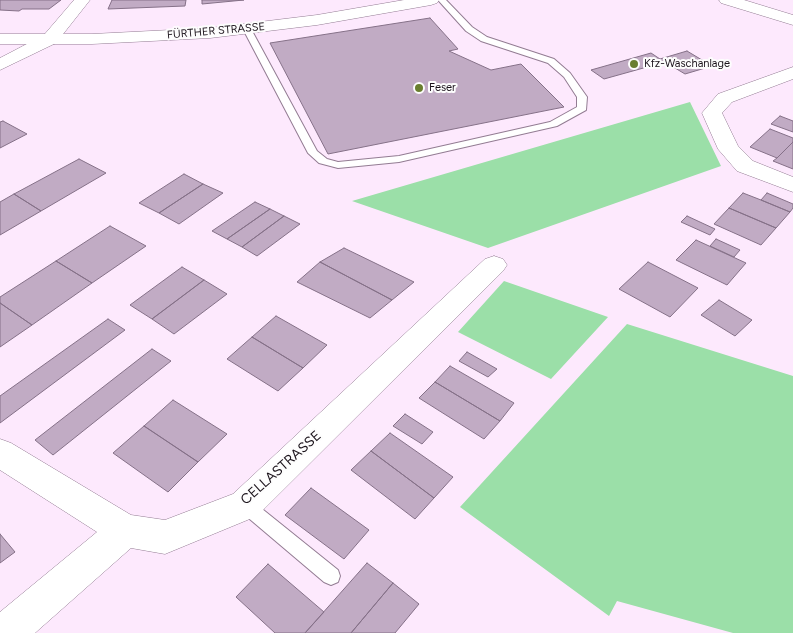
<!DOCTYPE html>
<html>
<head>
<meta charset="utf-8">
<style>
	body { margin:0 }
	canvas { display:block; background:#fde9fd }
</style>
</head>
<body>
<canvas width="793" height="633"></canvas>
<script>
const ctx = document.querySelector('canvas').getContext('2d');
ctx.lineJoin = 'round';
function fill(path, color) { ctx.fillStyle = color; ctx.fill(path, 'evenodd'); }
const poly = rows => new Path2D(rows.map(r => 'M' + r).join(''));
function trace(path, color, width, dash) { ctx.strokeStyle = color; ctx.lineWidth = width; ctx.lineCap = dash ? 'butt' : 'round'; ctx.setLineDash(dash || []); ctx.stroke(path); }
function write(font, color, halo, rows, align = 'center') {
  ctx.font = font + ' Figtree,sans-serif'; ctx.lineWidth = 4; ctx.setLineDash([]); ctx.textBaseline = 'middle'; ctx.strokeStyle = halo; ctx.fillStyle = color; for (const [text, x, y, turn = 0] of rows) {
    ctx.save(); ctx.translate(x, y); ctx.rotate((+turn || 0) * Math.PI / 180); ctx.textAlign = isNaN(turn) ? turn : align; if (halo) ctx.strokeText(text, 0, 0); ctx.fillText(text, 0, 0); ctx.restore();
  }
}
const green = poly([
	[690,102,721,166,488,248,352,201],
	[504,281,608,317,551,379,458,332],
	[627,324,793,376,793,633,733,633,617,601,609,616,460,507]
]);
const building = poly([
	[0,0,61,0,49,9,22,9,19,11,0,10,0,0],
	[112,0,186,0,185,6,108,9,112,0],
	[202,0,244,0,202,4,202,0],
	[430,18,458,49,449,51,491,70,521,64,564,107,328,154,270,43,430,18],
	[687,51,712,66,685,74,665,62,604,79,591,70,651,53,660,59,687,51],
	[780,116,793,121,793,132,771,124,780,116],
	[3,121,27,134,0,148,0,122,3,121],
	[770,129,793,138,793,142,777,158,750,147,770,129],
	[793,142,793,169,773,161,777,158,793,142],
	[79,159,106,173,41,211,14,194,79,159],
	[184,174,203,184,159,213,139,203,184,174],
	[203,184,223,193,179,224,159,213,203,184],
	[743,193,761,200,790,212,776,228,729,208,743,193],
	[767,193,793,204,793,208,790,212,761,200,767,193],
	[14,194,41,211,0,235,0,202,14,194],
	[255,202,270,209,227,239,212,231,255,202],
	[729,208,776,228,761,245,714,224,729,208],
	[270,209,284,216,242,247,227,239,270,209],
	[284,216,300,224,257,256,242,247,284,216],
	[687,216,715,229,710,235,681,222,687,216],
	[110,226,146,246,92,283,56,261,110,226],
	[716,239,740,250,734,257,710,246,716,239],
	[696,240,746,263,727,285,676,260,696,240],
	[344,248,414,282,392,300,320,262,344,248],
	[56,261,92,283,32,325,0,303,0,297,56,261],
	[320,262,392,300,370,318,297,282,320,262],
	[648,262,698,288,670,317,619,289,648,262],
	[182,267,204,280,152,319,130,305,182,267],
	[204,280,227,294,174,334,152,319,204,280],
	[719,300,752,320,735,336,701,315,719,300],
	[0,303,32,325,0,347,0,303],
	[276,316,327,345,303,368,252,337,276,316],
	[108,319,125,330,0,423,0,396,108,319],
	[252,337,303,368,278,391,227,359,252,337],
	[152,349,171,361,53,455,35,440,152,349],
	[467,352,497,369,488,377,459,361,467,352],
	[450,366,514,403,500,421,435,382,450,366],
	[435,382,500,421,484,439,419,398,435,382],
	[173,400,227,434,198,462,144,426,173,400],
	[405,414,433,432,422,444,393,426,405,414],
	[144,426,198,462,168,492,113,453,144,426],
	[390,433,453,477,434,498,371,451,390,433],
	[371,451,434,498,415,519,351,470,371,451],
	[311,488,369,530,344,559,285,515,311,488],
	[0,534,15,552,0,563,0,534],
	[367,563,393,583,351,633,305,633,367,563],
	[268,564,324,612,305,633,275,633,236,597,268,564],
	[393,583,419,604,395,633,351,633,393,583]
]);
const service = poly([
	[438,0,446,0,472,27,487,37,554,59,570,73,587,97,586,110,557,126,399,162,338,168,319,163,308,153,243,29,244,27,251,29,317,151,327,159,338,162,399,156,550,122,577,107,577,97,564,77,548,63,481,41,466,31,438,0],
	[245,497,251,500,338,570,340,576,338,582,331,585,324,582,239,510,236,505,239,500,245,497]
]);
const minor = poly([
	[74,0,90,0,56,43,0,70,0,58,44,35,74,0],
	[719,0,744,0,793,15,793,25,721,3,719,0],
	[793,67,793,79,732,102,722,113,738,146,753,161,793,177,793,192,737,171,718,149,702,113,718,94,793,67],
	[494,256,503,259,507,265,503,271,257,516,165,554,131,548,35,633,0,633,0,612,97,532,0,470,0,439,11,443,131,515,165,520,233,494,485,259,494,256]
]);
const primary = poly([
	[404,0,439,0,437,3,431,5,317,25,210,38,92,44,0,44,0,34,92,34,210,28,317,15,404,0]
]);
const markers = [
	[634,64,5,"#697e2f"],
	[419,88,5,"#697e2f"]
];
const farStreetnames = [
	["FÜRTHER STRASSE",216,31,-5]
];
const farPoinames = [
	["Kfz-Waschanlage",644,64],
	["Feser",429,88]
];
const streetNames = [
	["CELLASTRASSE",281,468,-42]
];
fill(green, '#9bdfa8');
fill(building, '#c1abc4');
trace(building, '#857188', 1);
trace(service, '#937c93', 2);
trace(minor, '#937c93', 1);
trace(primary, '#937c93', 1);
fill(service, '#fff');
fill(minor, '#fff');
fill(primary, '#fff');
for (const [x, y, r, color] of markers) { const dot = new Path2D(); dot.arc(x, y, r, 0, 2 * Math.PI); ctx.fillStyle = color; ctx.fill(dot); trace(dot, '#fdfdfd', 2); }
write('11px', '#1b131b', '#fdfdfd', farStreetnames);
write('11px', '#1b131b', '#fdfdfd', farPoinames, 'left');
write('14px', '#1b131b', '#fdfdfd', streetNames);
</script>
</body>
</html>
